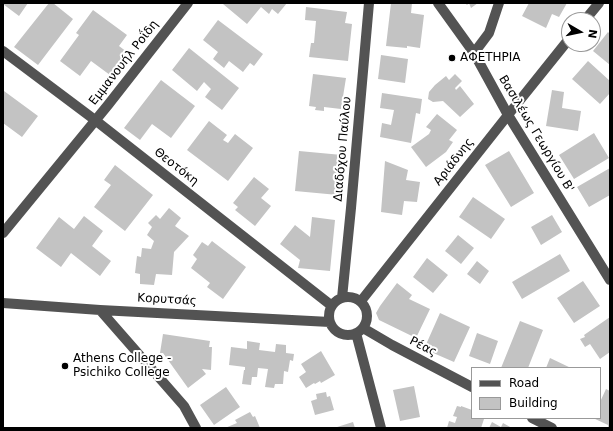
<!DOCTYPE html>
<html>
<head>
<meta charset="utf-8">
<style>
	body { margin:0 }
	#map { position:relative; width:613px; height:431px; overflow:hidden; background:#fff; font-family:"DejaVu Sans",sans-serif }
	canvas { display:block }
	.frame { position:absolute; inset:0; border:4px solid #000; pointer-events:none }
	.legend { position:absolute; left:471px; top:367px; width:130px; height:52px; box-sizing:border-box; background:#fff; border:1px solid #999; margin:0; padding:5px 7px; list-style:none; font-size:12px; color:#000 }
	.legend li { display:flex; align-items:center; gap:8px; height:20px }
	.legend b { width:20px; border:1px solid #999 }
	.north { position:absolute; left:561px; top:12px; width:40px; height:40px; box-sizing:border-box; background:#fff; border:1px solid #999; border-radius:50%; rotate:99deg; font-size:11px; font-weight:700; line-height:16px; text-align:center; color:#000 }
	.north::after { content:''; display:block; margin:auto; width:14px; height:18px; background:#000; clip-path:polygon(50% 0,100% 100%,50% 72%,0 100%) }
</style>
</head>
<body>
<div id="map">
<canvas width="613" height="431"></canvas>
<div class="frame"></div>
<ul class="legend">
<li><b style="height:5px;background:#535353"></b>Road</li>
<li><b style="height:11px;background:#c3c3c3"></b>Building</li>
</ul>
<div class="north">N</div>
</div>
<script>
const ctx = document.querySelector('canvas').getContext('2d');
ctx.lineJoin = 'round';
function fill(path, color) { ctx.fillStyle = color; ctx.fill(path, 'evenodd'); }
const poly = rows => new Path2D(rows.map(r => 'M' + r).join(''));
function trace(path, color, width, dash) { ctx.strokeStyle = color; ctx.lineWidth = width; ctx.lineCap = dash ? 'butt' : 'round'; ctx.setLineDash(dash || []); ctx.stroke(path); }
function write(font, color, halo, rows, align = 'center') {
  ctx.font = font + ' "DejaVu Sans",sans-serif'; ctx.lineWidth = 4; ctx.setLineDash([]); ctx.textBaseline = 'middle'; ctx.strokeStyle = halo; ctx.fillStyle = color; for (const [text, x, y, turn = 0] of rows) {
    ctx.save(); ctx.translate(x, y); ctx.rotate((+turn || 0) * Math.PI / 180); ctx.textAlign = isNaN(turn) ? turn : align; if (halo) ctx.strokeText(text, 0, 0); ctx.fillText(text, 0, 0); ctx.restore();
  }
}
const building = poly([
	[3,3,28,3,19,16,3,4],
	[49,3,53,3,73,19,38,65,14,47],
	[224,3,287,3,278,14,272,9,269,14,261,7,247,24,223,4],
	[391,3,412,3,411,13,424,15,420,48,407,46,407,48,386,46],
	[465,3,478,3,471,8,469,3,467,5],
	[529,3,567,3,559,17,552,14,546,28,522,16],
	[306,7,347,12,345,23,352,24,348,61,309,57,311,43,314,43,316,21,305,20],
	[93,10,127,35,119,46,127,52,110,75,91,61,80,76,60,61,79,35,76,33],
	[218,20,263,54,254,66,250,63,243,72,229,61,224,68,213,59,218,52,203,40],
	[608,32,610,34,610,65,593,51],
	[189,48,239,88,222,110,205,97,211,89,204,82,197,91,172,70],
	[381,55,408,59,405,83,378,79],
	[588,61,610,81,610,93,600,104,572,79],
	[313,74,346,78,341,109,324,107,324,111,315,110,316,107,309,106],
	[455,74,462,81,455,88,456,90,460,86,474,104,460,117,443,101,433,102,428,99,429,92,435,85,446,76,449,80],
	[161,80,195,106,171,138,152,124,140,140,124,128],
	[552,90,564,92,562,108,581,111,578,131,546,126],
	[4,91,38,116,22,137,3,123,3,93],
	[382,93,422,99,420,114,416,113,411,143,380,137,382,123,391,125,394,110,380,108],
	[437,114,457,130,449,140,453,142,446,152,426,167,411,147,429,134,431,130,426,127],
	[209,121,227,135,223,140,228,143,235,134,253,148,228,181,187,150],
	[594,133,609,158,574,179,559,155],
	[299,151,342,155,338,195,295,191],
	[509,151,534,193,511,207,485,165],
	[385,161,408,170,406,180,420,182,417,202,404,201,402,215,381,212],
	[115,165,153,195,125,231,94,207,111,185,104,180],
	[610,168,610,195,589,207,577,187],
	[254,177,269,189,261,198,271,206,255,226,235,210,238,207,233,203],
	[473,197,505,219,491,239,459,217],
	[169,208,181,218,175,226,189,236,174,252,172,275,156,274,154,285,140,284,140,274,135,273,137,256,141,257,142,248,151,249,154,241,147,235,152,227,148,223,156,215,160,219],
	[552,215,562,232,541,245,531,227],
	[84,216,103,231,92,246,111,261,100,276,71,253,61,267,36,248,59,217,74,229],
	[312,217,335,220,330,271,298,268,300,260,280,244,295,225,310,237],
	[458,235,474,248,461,264,445,251],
	[212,241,246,267,223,299,207,287,210,283,191,268,197,259,193,255,202,242,208,246],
	[560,254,570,271,522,299,512,282],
	[427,258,448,275,433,293,413,277],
	[477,261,489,271,480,284,467,274],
	[583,281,600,306,574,323,557,298],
	[397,283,412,295,409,299,430,309,416,338,379,320,376,313,380,306],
	[440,313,470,327,454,362,424,349],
	[610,317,610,352,600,359,590,344,585,347,580,339,585,337,584,335],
	[520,321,543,330,528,368,501,368],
	[477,333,498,341,490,364,469,356],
	[163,334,210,341,209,347,212,347,211,370,202,369,206,374,188,388,163,353,160,353],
	[247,341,260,343,259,350,275,352,276,344,286,345,286,353,294,354,293,361,290,360,288,372,284,371,283,384,275,384,274,388,265,387,268,369,258,368,257,377,252,377,251,385,242,384,244,370,245,370,245,367,229,365,231,347,247,349],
	[321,351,335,375,321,383,320,381,315,384,314,383,306,388,299,377,306,372,301,364],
	[550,358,571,368,546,368],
	[414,386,420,417,400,421,393,390],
	[226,387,240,407,214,425,200,405],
	[606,389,610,391,610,428,608,428,608,425,593,418,600,418,600,402],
	[326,392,327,397,330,396,334,410,315,415,311,401,317,399,316,394],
	[457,406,461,407,461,406,472,410,472,418,481,418,484,419,481,428,447,428,449,421,455,423,457,417,453,416],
	[250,412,253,417,255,416,260,428,225,428,237,423,235,420],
	[353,422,355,428,334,428],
	[492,422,501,427,503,423,512,428,489,428]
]);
const minor = poly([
	[438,3,474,53,508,115,610,280],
	[585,20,599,3],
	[3,51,95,120,332,306],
	[474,53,489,33,499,3],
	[3,233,108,105,188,3],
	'329 316a19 19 0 1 1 38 0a19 19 0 1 1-38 0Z',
	[342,298,351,208,369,3],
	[361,301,508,115,569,39],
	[3,303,100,310,330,322],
	[100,310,184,406,196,428],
	[363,328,392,345,472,387],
	[356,333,381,428],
	[532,418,552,428]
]);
const markers = [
	[452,58,4,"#000"],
	[65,366,4,"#000"]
];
const poiNames = [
	["ΑΦΕΤΗΡΙΑ",460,58],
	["Athens College -",73,359],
	["Psichiko College",73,373]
];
const streetNames = [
	["Εμμανουήλ Ροΐδη",124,63,-52],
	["Βασιλέως Γεωργίου Β'",536,134,59],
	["Διαδόχου Παύλου",343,149,-85],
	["Αριάδνης",454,162,-52],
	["Θεοτόκη",176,167,38],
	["Κορυτσάς",167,300,3],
	["Ρέας",423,347,27]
];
fill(building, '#c3c3c3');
trace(minor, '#535353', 10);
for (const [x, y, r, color] of markers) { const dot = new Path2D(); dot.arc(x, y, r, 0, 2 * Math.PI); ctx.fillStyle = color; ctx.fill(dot); trace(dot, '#fff', 1.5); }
write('12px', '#000', '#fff', poiNames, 'left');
write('12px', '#000', '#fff', streetNames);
</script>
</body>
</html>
